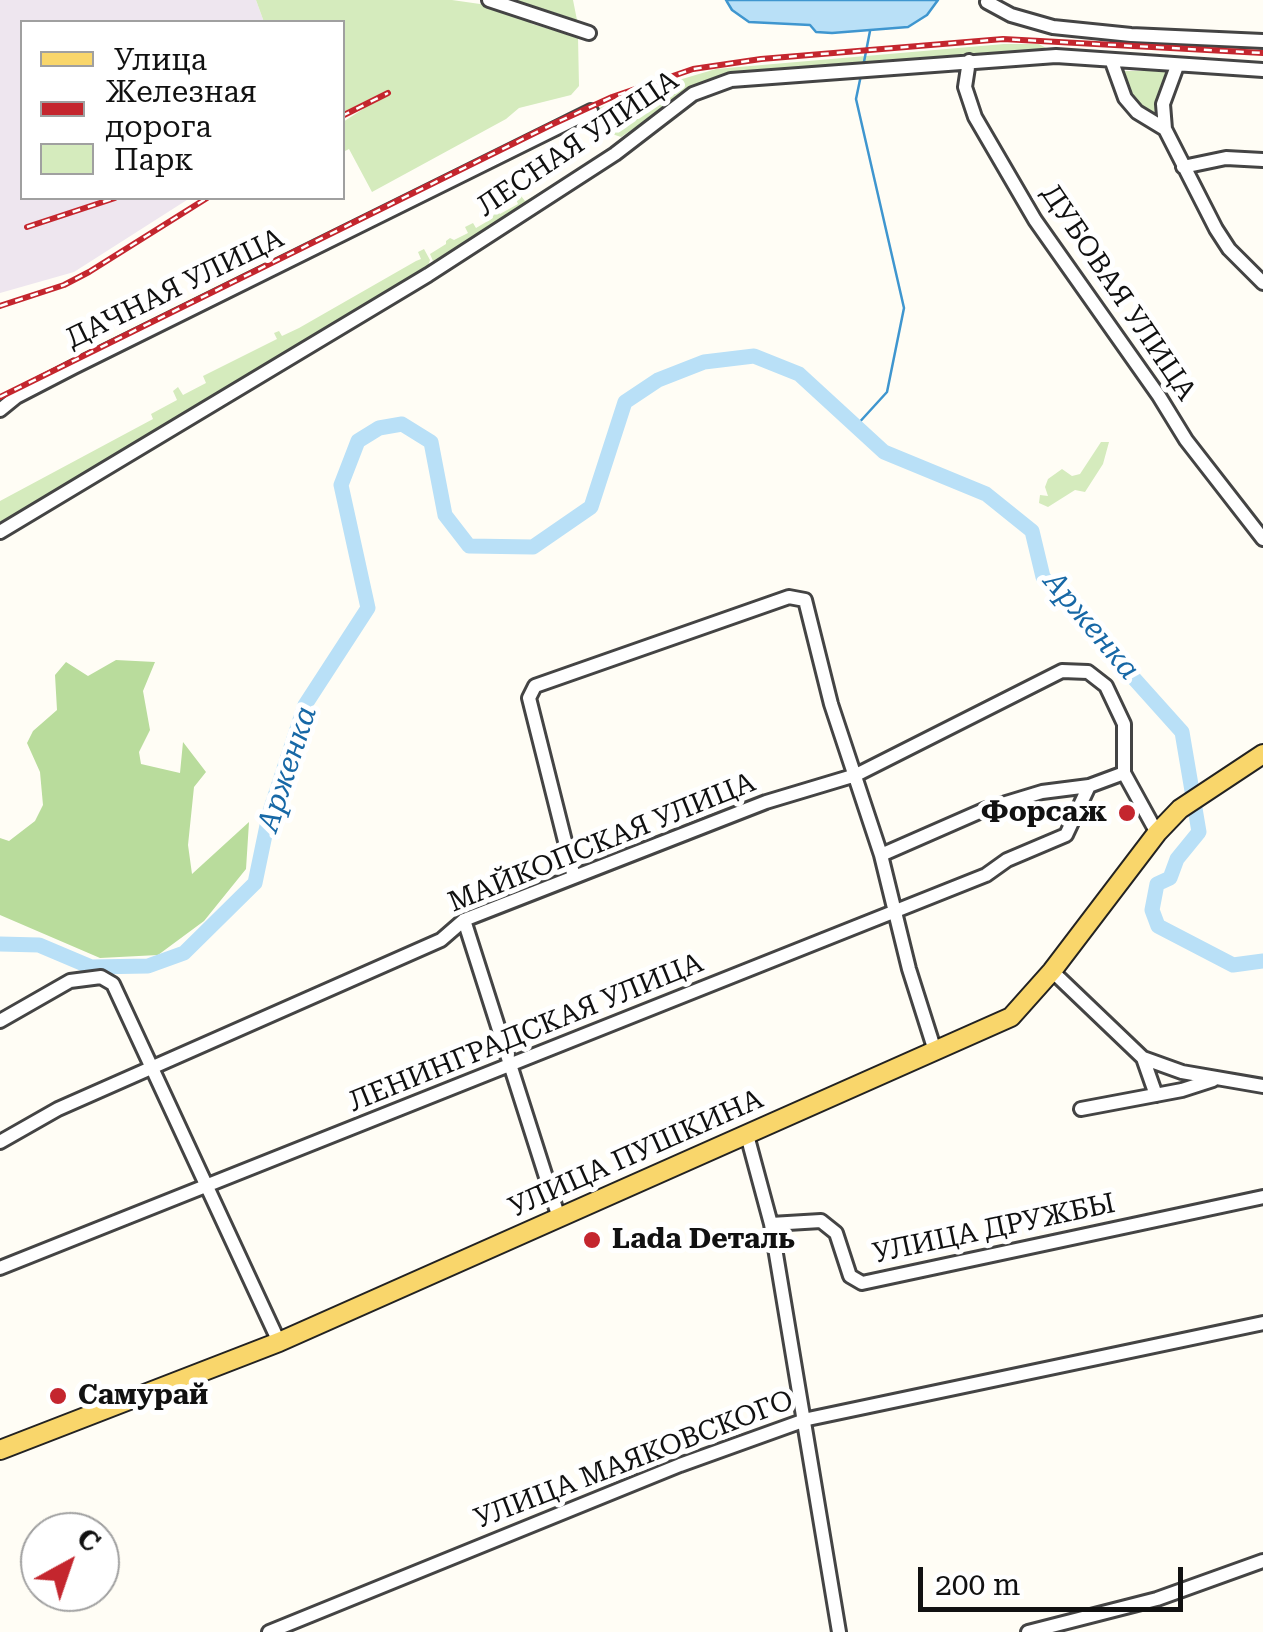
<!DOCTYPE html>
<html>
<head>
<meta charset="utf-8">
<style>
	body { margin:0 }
	#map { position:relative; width:1263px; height:1632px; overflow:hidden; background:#fffdf5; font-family:"Roboto Serif",serif }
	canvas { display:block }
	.legend { position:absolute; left:20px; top:20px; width:325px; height:180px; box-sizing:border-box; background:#fff; border:2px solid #a0a0a0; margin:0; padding:12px 18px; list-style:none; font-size:30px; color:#111 }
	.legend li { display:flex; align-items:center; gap:20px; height:50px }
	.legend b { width:50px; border:2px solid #a0a0a0 }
	.north { position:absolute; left:20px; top:1512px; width:100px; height:100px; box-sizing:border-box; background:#fff; border:2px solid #a0a0a0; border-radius:50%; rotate:40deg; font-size:28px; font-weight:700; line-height:40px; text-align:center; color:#111 }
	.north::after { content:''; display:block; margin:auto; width:35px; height:45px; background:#c4262e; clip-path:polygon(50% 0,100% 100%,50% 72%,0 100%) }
	.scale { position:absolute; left:918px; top:1567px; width:265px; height:45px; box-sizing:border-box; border:5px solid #111; border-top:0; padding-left:12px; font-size:30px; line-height:35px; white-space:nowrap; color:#111; -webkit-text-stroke:8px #fff; paint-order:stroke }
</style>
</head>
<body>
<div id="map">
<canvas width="1263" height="1632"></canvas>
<ul class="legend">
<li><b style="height:12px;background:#f9d66b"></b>Улица</li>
<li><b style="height:12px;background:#c4262e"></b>Железная дорога</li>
<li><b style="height:28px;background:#d5ebbd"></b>Парк</li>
</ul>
<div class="north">С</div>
<div class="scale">200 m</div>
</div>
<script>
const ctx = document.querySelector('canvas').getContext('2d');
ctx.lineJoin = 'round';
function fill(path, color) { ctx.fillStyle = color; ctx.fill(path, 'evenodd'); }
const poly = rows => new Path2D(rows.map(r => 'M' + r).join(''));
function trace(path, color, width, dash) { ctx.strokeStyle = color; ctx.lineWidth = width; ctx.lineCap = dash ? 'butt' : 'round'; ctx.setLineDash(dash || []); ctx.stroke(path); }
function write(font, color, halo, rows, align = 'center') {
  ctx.font = font + ' "Roboto Serif",serif'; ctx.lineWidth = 10; ctx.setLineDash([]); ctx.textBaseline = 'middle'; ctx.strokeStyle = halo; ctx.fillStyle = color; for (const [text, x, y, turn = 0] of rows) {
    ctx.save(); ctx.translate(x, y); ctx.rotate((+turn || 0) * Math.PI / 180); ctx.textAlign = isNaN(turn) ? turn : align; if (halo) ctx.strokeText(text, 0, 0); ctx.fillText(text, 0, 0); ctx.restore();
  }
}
const industrial = poly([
	[0,0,256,0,264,22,22,22,22,198,190,198,74,272,0,293]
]);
const green = poly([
	[256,0,452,0,501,7,522,14,532,24,578,37,579,86,571,95,519,108,506,119,372,192,349,149,343,152,343,122,363,109,361,105,343,112,342,22,264,22],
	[511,0,573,0,577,20,528,4],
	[1004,44,1039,44,1046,48,1038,53,770,71,682,96,621,137,609,133,596,114,597,109,638,92,716,69],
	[1125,71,1165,71,1170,74,1156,121,1135,108,1121,75],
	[548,188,548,193,433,261,430,254,446,244,446,241,450,238,454,240,468,233,465,227,473,223,476,228,493,218,491,213,496,209,500,214,518,204,516,199,521,196,525,201],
	[424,249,430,260,428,266,155,433,0,522,0,501,153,419,151,414,177,400,173,391,178,387,183,395,206,383,203,376,277,339,274,333,279,331,282,336,299,328,416,261,421,259,418,252],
	[1101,442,1109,442,1103,464,1085,492,1075,490,1048,507,1039,503,1040,495,1048,496,1045,487,1048,479,1062,469,1072,476,1080,474]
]);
const forest = poly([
	[116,660,155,662,143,691,150,730,139,752,141,764,180,773,183,742,206,772,194,787,188,845,192,874,249,822,246,869,204,921,158,955,100,958,0,915,0,838,9,841,35,821,43,805,40,772,27,743,33,731,57,710,55,675,66,662,88,676]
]);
const water = poly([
	[726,0,938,0,927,15,908,27,832,33,816,32,810,25,749,22,732,10,726,0]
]);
const stream = poly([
	[863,67,870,31],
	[856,426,887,392,904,308,856,99,861,75]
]);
const river = poly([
	[0,944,39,945,91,967,148,966,184,953,255,883,270,811,305,705,368,608,341,485,358,441,379,428,402,424,431,442,445,515,469,546,533,547,591,507,625,402,658,380,704,362,754,356,799,374,884,452,986,494,1032,531,1043,577,1182,732,1199,832,1177,859,1170,878,1157,884,1152,910,1158,926,1233,965,1263,961]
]);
const minor = poly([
	[489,0,589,33],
	[987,2,1011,15,1053,27,1131,35,1263,41],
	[969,61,965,87,975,117,1035,220,1159,396,1186,440,1263,539],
	[1112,62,1125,98,1137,112,1165,129,1216,229,1229,249,1263,283],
	[1165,129,1163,104,1177,66],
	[1183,167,1226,158,1263,160],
	[0,410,16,397,74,367,591,111],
	[0,532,428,275,615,154,693,94,731,80,1056,56,1263,70],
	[881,855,986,809,1042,792,1089,786,1124,773,1157,833],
	[574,877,529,698,535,686,789,597,805,600,831,704,881,855,909,969,935,1051],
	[464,920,559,1218],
	[1052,971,1143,1058,1182,1072,1263,1086],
	[0,1021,70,981,101,977,113,984,279,1342],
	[1143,1058,1156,1095],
	[1081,1109,1182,1090,1213,1080],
	[747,1135,771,1224,839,1632],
	[0,1142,58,1109,441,940,464,920,766,802,856,775,1062,671,1088,672,1106,686,1124,724,1124,773],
	[771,1224,821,1221,836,1233,850,1276,862,1283,1263,1197],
	[0,1268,986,875,1007,860,1066,835,1089,786],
	[269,1632,680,1465,808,1419,1263,1323],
	[1028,1632,1157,1599,1263,1561]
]);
const major = poly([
	[0,1450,279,1342,1011,1017,1052,971,1157,833,1180,809,1263,754]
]);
const rail = poly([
	[342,116,388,93],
	[27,227,115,198],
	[0,306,64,285,89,272,207,198],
	[0,397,553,124,612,97,693,69,761,59,1003,39,1263,53]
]);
const markers = [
	[1127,813,10,"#c4262e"],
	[592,1240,10,"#c4262e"],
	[58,1396,10,"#c4262e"]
];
const streetNames = [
	["ЛЕСНАЯ УЛИЦА",578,144,-34],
	["ДАЧНАЯ УЛИЦА",175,289,-26],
	["ДУБОВАЯ УЛИЦА",1118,293,56],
	["МАЙКОПСКАЯ УЛИЦА",602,843,-22],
	["ЛЕНИНГРАДСКАЯ УЛИЦА",526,1033,-22],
	["УЛИЦА ПУШКИНА",636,1154,-24],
	["УЛИЦА ДРУЖБЫ",994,1229,-12],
	["УЛИЦА МАЯКОВСКОГО",634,1460,-21]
];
const poiNames = [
	["Форсаж",1107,813,"right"],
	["Lada Dеталь",612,1240],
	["Самурай",78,1396]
];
const waterNames = [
	["Арженка",1091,626,50],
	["Арженка",288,769,-72]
];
fill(industrial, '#eee6ef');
fill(green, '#d5ebbd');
fill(forest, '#b9dc9c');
fill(water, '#b9e0f7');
trace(water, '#3f96cf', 2.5);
trace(stream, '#3f96cf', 2.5);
trace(river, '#b9e0f7', 15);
trace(minor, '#444', 18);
trace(major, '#222', 22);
trace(minor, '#fff', 12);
trace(major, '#f9d66b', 18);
trace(rail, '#c4262e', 6);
trace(rail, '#fff', 2.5, [8]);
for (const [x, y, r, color] of markers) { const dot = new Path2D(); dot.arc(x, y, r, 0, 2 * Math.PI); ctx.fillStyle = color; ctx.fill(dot); trace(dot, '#fff', 4); }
write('28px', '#111', '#fff', streetNames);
write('bold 28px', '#111', '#fff', poiNames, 'left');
write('italic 30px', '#1768a6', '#fff', waterNames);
</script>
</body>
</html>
